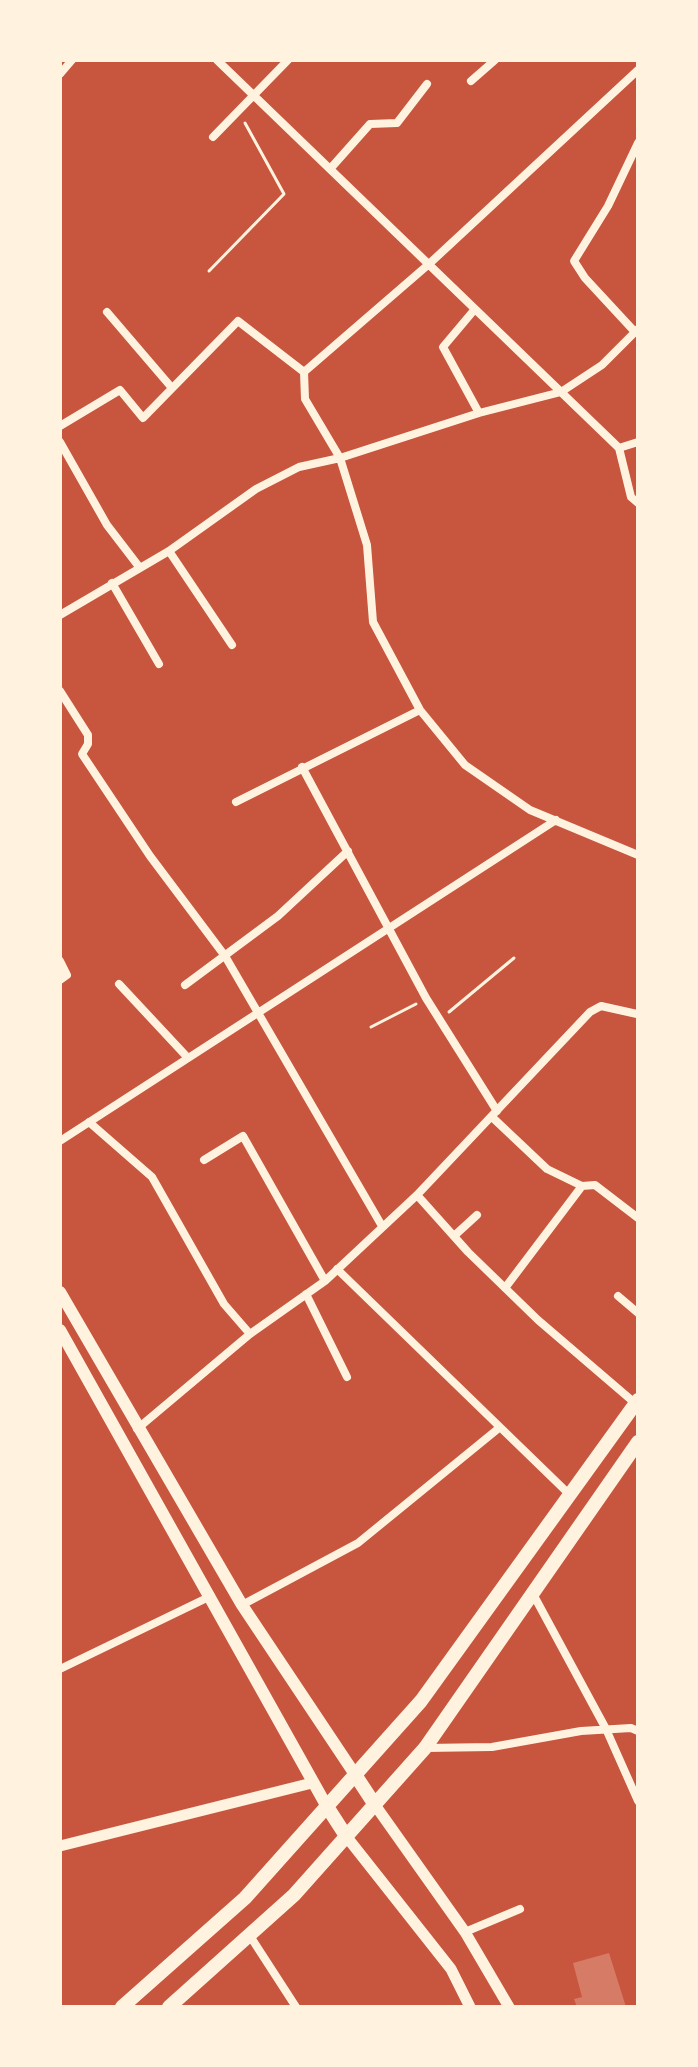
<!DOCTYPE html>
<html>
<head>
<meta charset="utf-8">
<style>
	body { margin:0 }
	#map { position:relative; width:698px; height:2067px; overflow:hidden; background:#c8553d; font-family:"PT Sans Narrow",sans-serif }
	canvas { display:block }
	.frame { position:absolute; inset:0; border:62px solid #fff3e0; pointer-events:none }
</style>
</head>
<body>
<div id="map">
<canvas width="698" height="2067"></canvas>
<div class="frame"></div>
</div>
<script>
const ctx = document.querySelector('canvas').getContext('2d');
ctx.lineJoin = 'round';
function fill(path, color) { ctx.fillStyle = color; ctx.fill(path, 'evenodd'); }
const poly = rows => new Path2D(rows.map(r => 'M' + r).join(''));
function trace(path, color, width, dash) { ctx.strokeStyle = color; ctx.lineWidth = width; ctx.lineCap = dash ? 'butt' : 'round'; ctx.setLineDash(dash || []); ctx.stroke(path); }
const building = poly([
	[609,1953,626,2007,577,2007,574,1999,582,1997,573,1963]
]);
const path = poly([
	[209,271,284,194,245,123],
	[449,1012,514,958],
	[371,1027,416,1004]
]);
const minor = poly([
	[217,60,619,448],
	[638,70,429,264,304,372,305,399,340,458,367,545,373,622,420,710,465,765,530,810,638,855],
	[60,74,72,60],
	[471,81,495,60],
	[213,137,288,60],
	[330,169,370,124,397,123,427,84],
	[475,309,443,347,479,413],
	[107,312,172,388],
	[635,332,585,278,574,261,608,206,638,143],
	[60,426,120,390,143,418,238,321,304,372],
	[60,442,107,525,140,568],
	[619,448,631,497,638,503],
	[619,448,638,442],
	[169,551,232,645],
	[112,583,159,664],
	[60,615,169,551,256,489,299,467,340,458,479,413,561,392,602,365,638,329],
	[60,691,88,735,88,744,82,754,150,856,225,956,382,1226],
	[302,767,426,998,497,1111],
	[236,802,420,710],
	[60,961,67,975,60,980],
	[119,984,188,1058],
	[185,985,278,916,348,851],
	[492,1117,547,1169,582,1186,595,1185,638,1218],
	[89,1122,152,1177,224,1304,250,1334],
	[60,1141,556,820],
	[204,1160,243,1136,325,1281],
	[417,1195,468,1252,538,1320,636,1404],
	[454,1236,477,1215],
	[337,1269,571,1496],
	[505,1288,582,1186],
	[306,1294,347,1377],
	[618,1296,638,1313],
	[137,1429,250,1334,325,1281,417,1195,590,1012,601,1006,637,1014],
	[533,1594,606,1729,638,1801],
	[242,1605,358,1543,499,1428],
	[60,1669,211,1596],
	[425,1748,492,1747,581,1731,631,1728,638,1731],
	[465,1932,520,1909],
	[250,1936,296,2007]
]);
const tertiary = poly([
	[375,1805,465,1932,509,2007],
	[346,1836,451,1969,470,2007],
	[60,1846,312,1783]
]);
const secondary = poly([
	[60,1292,242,1605,354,1773],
	[60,1330,326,1805]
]);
const primary = poly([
	[354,1773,375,1805],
	[326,1805,346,1836],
	[122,2007,245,1898,421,1701,638,1400],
	[169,2007,294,1895,425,1748,638,1442]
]);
fill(building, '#d67c66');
trace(path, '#fff3e0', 3);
trace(minor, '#fff3e0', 8);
trace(tertiary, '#fff3e0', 11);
trace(secondary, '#fff3e0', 12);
trace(primary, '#fff3e0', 14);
</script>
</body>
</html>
